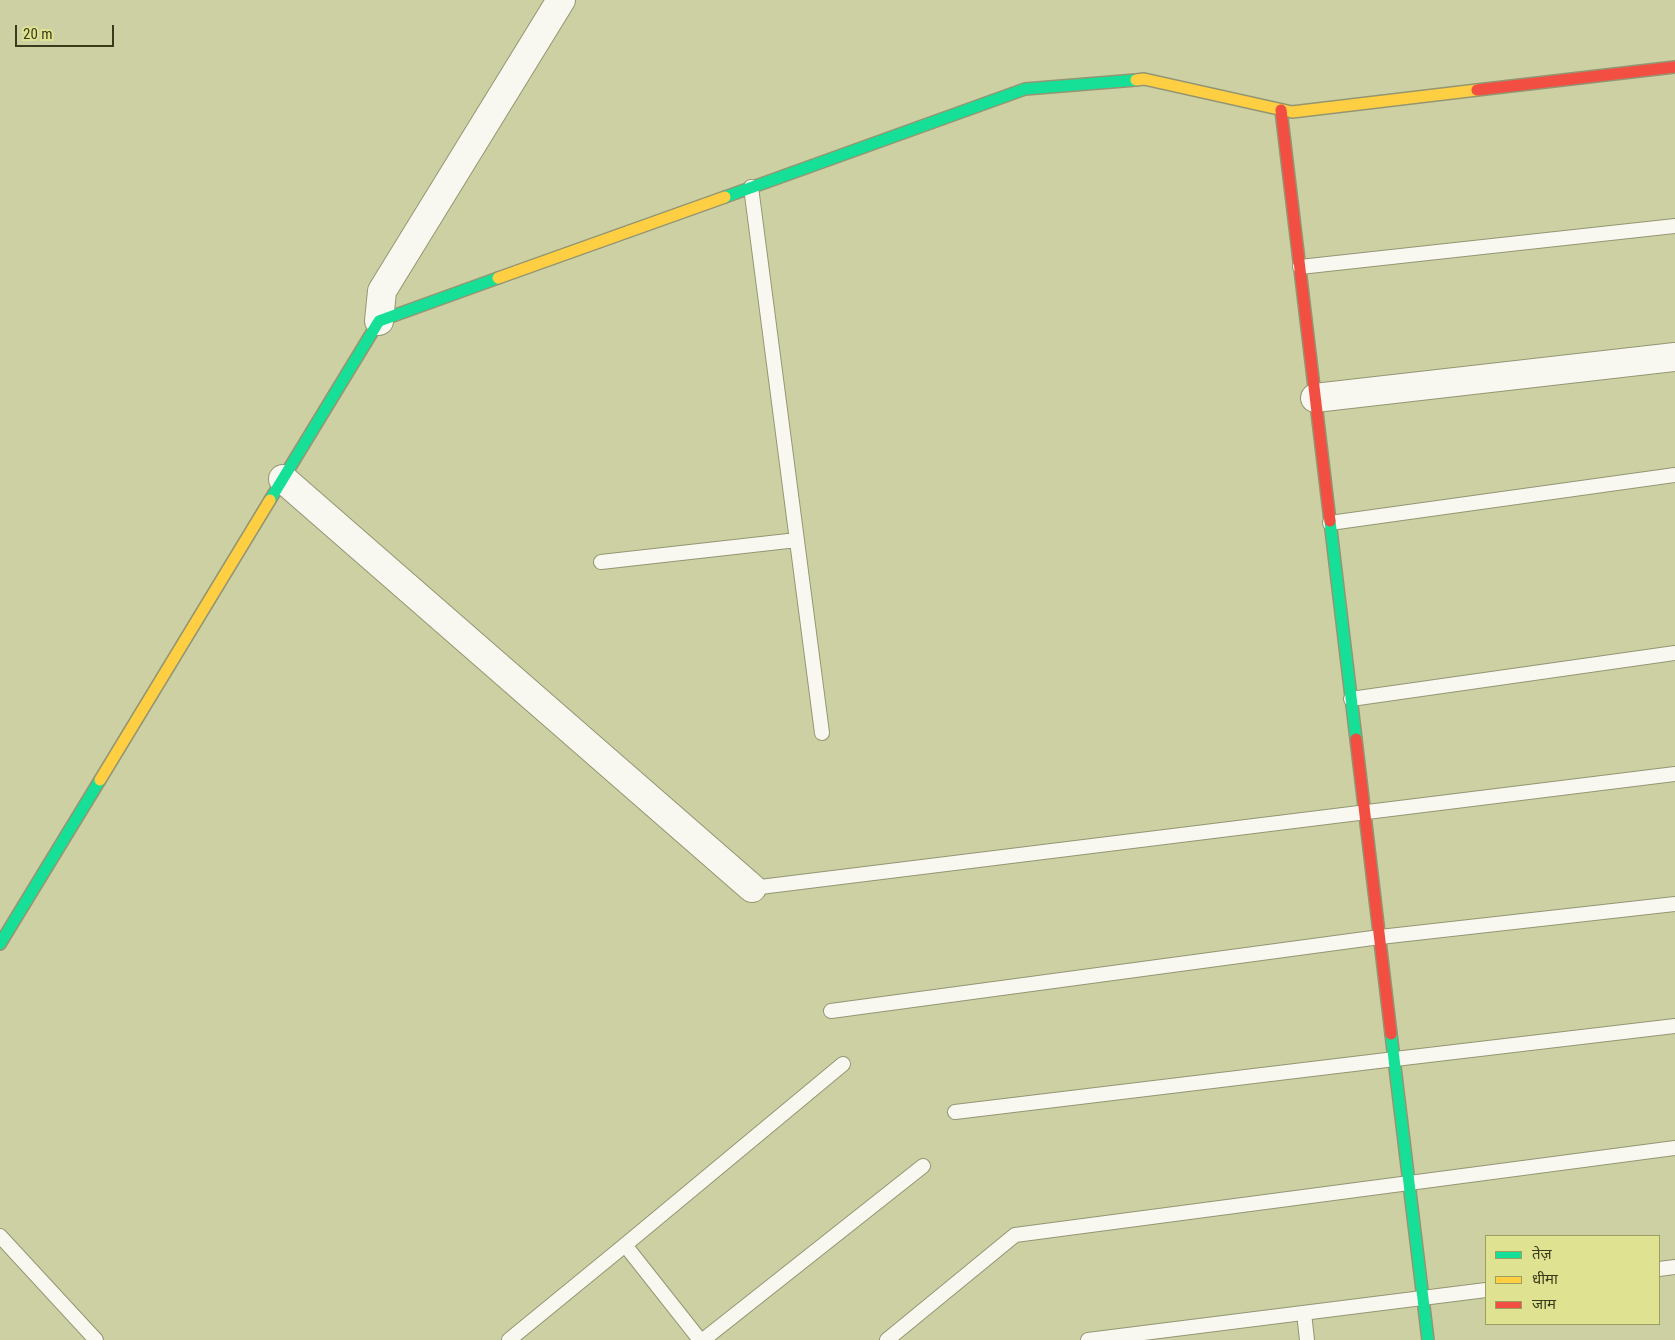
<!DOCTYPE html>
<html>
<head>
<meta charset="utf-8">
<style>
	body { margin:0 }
	#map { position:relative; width:1675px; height:1340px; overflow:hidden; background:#cdd0a3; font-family:"Roboto Condensed","Noto Sans Devanagari",sans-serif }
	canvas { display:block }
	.legend { position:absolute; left:1485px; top:1235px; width:175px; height:90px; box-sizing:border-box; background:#dee291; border:1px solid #9c9f61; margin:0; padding:6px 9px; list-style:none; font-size:15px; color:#3a3b1a }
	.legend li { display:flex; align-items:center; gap:10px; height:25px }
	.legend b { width:25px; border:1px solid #9c9f61 }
	.scale { position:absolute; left:15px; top:25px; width:99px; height:22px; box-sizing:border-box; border:2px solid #3a3b1a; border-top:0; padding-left:6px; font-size:15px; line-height:18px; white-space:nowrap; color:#3a3b1a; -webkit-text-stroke:4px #dee291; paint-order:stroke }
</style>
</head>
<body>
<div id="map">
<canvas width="1675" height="1340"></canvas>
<ul class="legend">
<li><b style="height:6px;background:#16e098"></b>तेज़</li>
<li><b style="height:6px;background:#ffcf43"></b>धीमा</li>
<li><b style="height:6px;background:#f24e42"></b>जाम</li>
</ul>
<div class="scale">20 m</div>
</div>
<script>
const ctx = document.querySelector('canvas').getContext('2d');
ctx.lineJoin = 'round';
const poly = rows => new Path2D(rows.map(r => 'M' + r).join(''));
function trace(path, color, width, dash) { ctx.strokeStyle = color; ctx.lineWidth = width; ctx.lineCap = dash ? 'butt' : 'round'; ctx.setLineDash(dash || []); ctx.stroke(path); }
const lane = poly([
	[751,187,822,733],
	[1300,267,1675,226],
	[1330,523,1675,475],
	[601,562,797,540],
	[1351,699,1675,653],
	[752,888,1675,774],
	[831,1011,1380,937,1675,904],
	[955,1112,1395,1059,1675,1026],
	[0,1236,96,1340],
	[625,1245,700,1340],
	[1659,1269,1675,1267],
	[1304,1313,1307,1340],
	[509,1340,625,1245,843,1064],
	[703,1340,923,1166],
	[887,1340,1015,1235,1675,1148],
	[1088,1340,1486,1290]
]);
const street = poly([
	[379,321,382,291,561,0],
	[1315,398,1675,357],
	[283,479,752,888]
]);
const fast = poly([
	[725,197,1025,89,1136,80],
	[270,500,379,321,498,278],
	[1330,521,1356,739],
	[0,944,100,780],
	[1391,1034,1428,1340]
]);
const slow = poly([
	[1136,80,1144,79,1292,112,1477,90],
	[498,278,725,197],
	[100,780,270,500]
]);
const jam = poly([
	[1477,90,1675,67],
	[1281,110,1330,521],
	[1356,739,1391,1034]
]);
trace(lane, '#949672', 16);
trace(street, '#949672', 30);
trace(fast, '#949672', 14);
trace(slow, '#949672', 14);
trace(jam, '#949672', 14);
trace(lane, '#f8f8f1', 14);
trace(street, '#f8f8f1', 28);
trace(fast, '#16e098', 11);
trace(slow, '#ffcf43', 11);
trace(jam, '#f24e42', 11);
</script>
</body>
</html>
